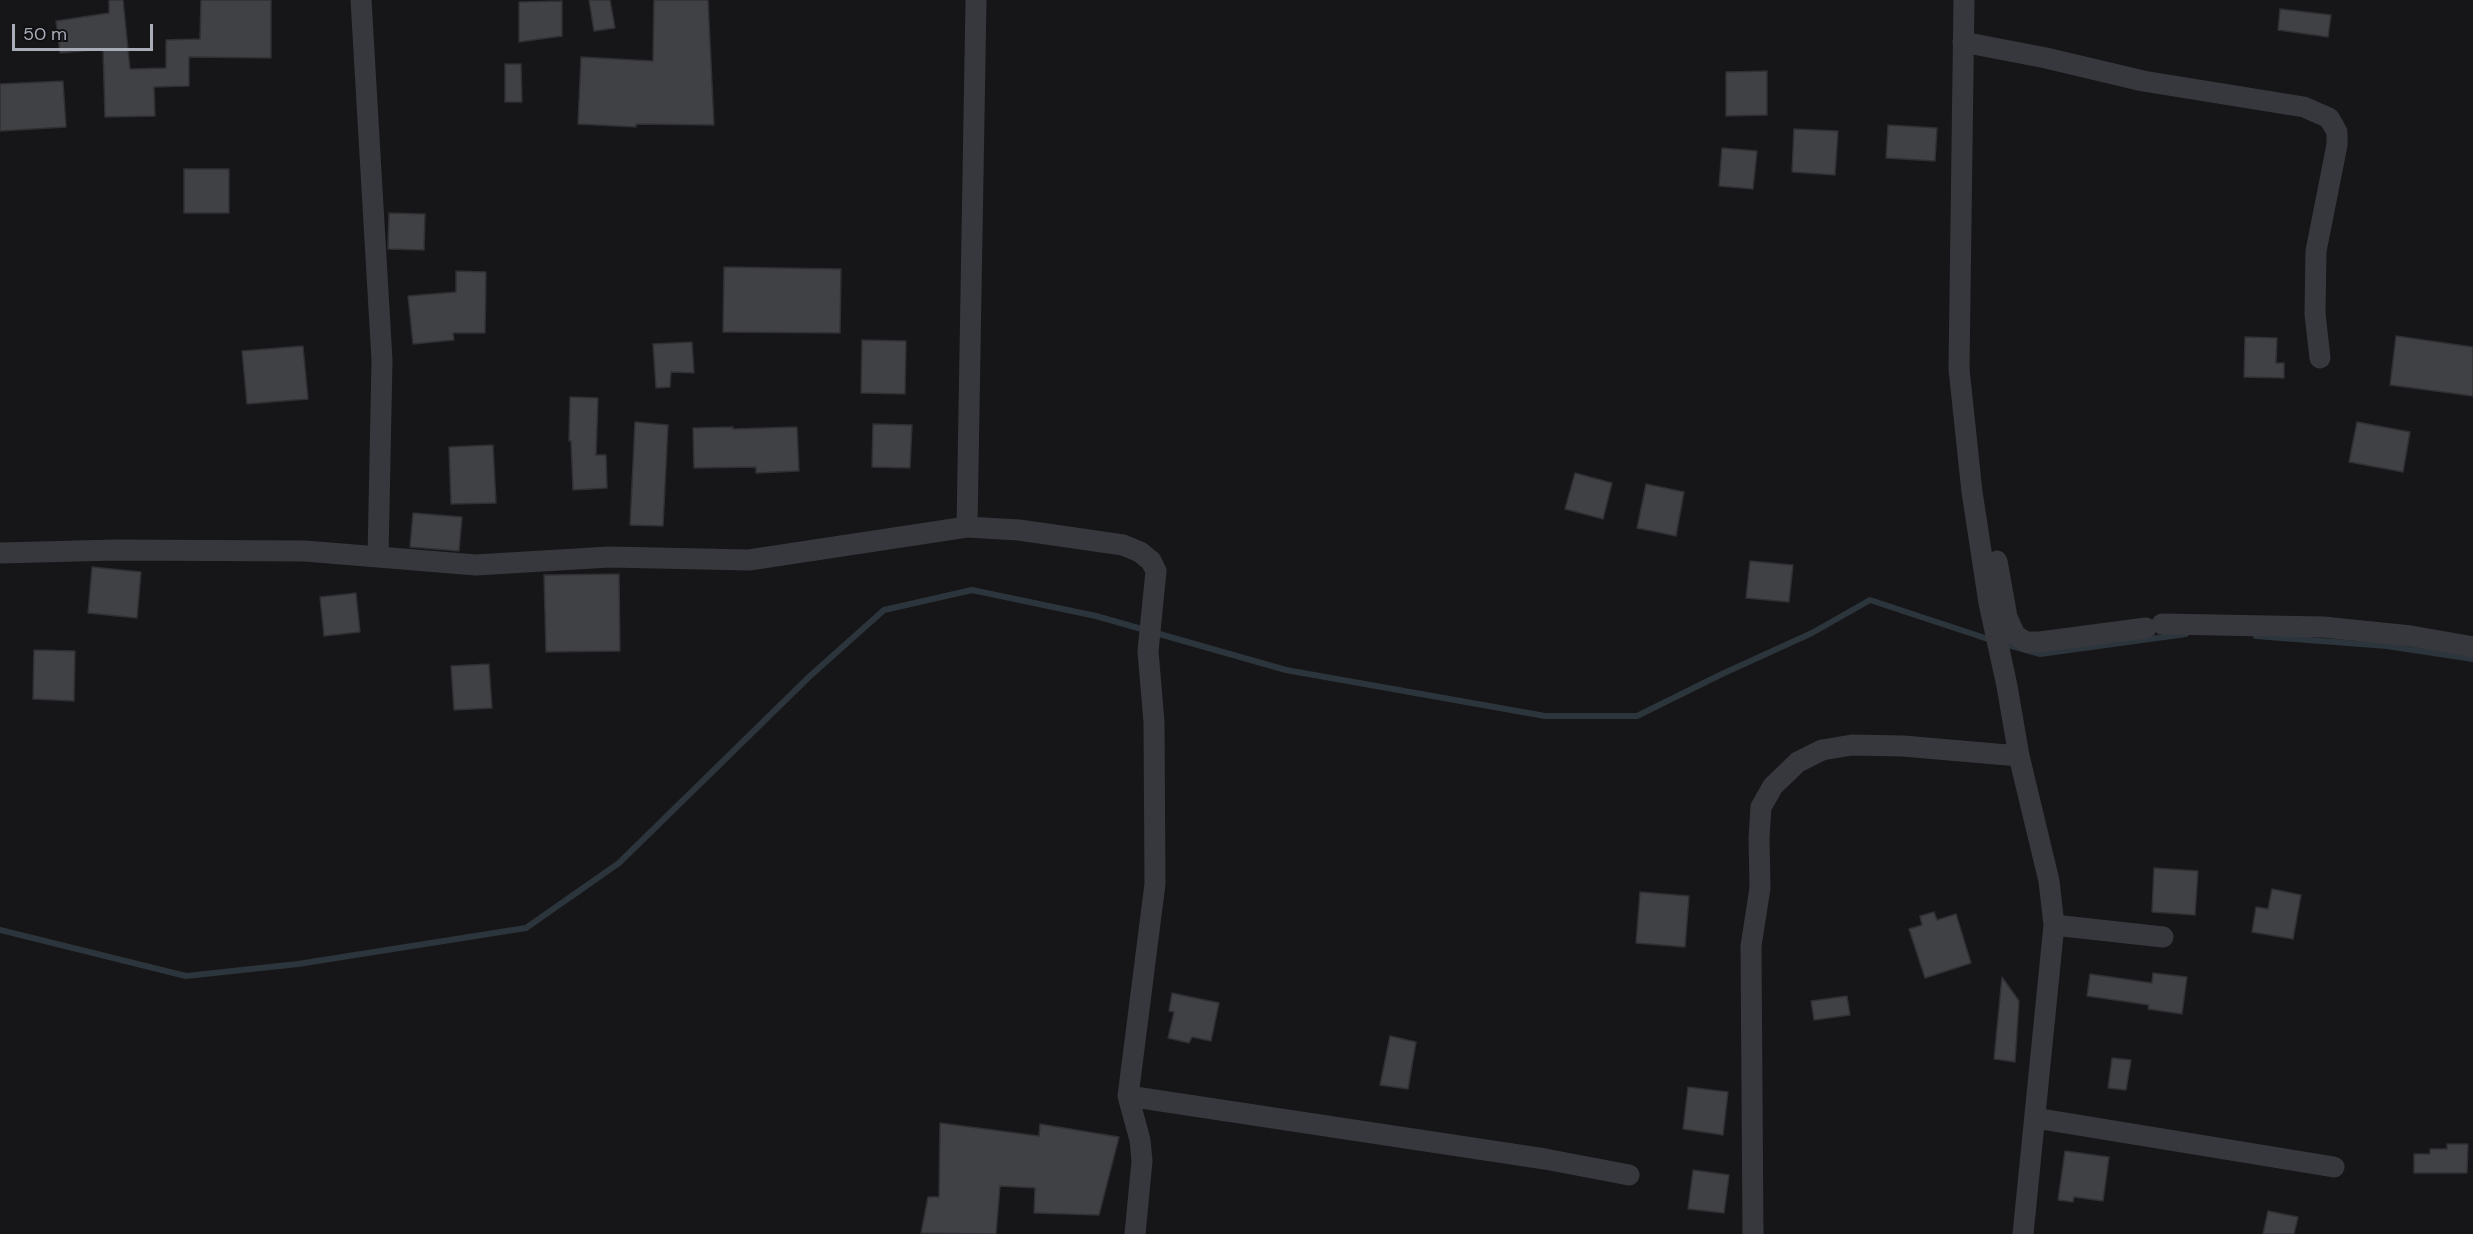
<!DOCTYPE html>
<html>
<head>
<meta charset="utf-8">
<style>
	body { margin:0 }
	#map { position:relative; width:2473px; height:1234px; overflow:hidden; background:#161618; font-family:"DM Sans",sans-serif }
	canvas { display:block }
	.scale { position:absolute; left:12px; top:24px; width:141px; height:27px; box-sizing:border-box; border:3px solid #a8adb8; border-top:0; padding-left:8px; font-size:18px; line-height:21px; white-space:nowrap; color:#a8adb8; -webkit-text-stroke:4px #111113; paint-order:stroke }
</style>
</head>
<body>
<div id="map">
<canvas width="2473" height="1234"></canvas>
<div class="scale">50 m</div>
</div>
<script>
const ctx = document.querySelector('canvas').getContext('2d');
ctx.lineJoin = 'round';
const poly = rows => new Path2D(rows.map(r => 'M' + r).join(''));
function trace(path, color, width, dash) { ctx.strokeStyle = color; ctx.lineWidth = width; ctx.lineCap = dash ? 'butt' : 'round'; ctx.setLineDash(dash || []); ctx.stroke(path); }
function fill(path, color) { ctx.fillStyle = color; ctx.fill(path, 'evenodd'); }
const stream = poly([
	[2256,636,2387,646,2473,659],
	[2001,643,2040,654,2186,634],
	[0,930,186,976,298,964,526,928,619,863,810,676,884,610,972,590,1096,616,1286,670,1545,716,1637,716,1722,674,1812,633,1870,600,1991,640]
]);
const building = poly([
	[109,0,123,0,130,69,166,68,166,40,200,39,201,0,271,0,271,58,189,57,189,86,154,87,155,116,105,117,103,49,60,53,56,21,109,13,109,0],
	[589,0,610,0,615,28,594,31,589,0],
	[654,0,708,0,714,125,636,124,636,127,578,124,581,57,653,61,654,0],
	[562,1,562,36,519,42,519,2,562,1],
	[2280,9,2331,15,2328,37,2278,30,2280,9],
	[505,64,521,64,522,102,505,102,505,64],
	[1767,71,1767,115,1726,116,1726,72,1767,71],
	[63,81,66,127,0,131,0,84,63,81],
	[1888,125,1937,128,1935,161,1886,158,1888,125],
	[1794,129,1838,131,1835,175,1792,172,1794,129],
	[1722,148,1757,151,1753,189,1719,186,1722,148],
	[184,169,229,169,229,213,184,213,184,169],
	[389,213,425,214,424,250,388,249,389,213],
	[724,267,841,269,840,333,723,332,724,267],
	[456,271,486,272,485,333,453,333,454,340,413,344,408,296,456,292,456,271],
	[2396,336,2473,347,2473,396,2390,385,2396,336],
	[2245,337,2277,338,2276,363,2284,363,2284,378,2244,377,2245,337],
	[862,340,906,341,905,394,861,393,862,340],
	[692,342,694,373,671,372,670,387,656,388,653,344,692,342],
	[303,346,308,399,247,404,242,351,303,346],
	[570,397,598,398,596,455,606,455,607,488,573,490,571,441,569,441,570,397],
	[635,422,668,425,663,526,630,525,635,422],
	[2357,422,2410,432,2403,472,2349,462,2357,422],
	[873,424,912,425,910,468,872,467,873,424],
	[733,427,733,429,797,427,799,471,756,473,756,467,694,468,693,428,733,427],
	[493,445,496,503,451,504,449,447,493,445],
	[1575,473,1612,483,1603,519,1565,509,1575,473],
	[1646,484,1684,492,1676,536,1637,528,1646,484],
	[413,513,462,517,459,551,410,547,413,513],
	[1750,561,1793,565,1789,602,1746,598,1750,561],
	[92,567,141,572,137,618,88,613,92,567],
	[619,574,620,651,546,652,544,575,619,574],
	[356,593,360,632,324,636,320,597,356,593],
	[34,650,75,651,74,701,33,699,34,650],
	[489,664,492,708,454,710,451,666,489,664],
	[2154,868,2198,871,2195,915,2152,912,2154,868],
	[2272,889,2301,895,2293,939,2252,932,2256,907,2268,909,2272,889],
	[1640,892,1689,896,1685,947,1636,943,1640,892],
	[1934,912,1937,920,1956,914,1971,963,1925,978,1909,929,1922,925,1920,916,1934,912],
	[2153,973,2187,977,2182,1014,2148,1009,2149,1005,2087,996,2090,974,2152,983,2153,973],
	[2002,977,2019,1001,2015,1062,1994,1059,2002,977],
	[1172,993,1219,1003,1211,1041,1192,1037,1189,1043,1168,1038,1174,1012,1169,1011,1172,993],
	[1847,996,1850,1015,1814,1020,1811,1001,1847,996],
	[1390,1036,1416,1042,1408,1089,1380,1085,1390,1036],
	[2112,1058,2131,1060,2126,1090,2108,1088,2112,1058],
	[1688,1087,1728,1092,1723,1135,1683,1129,1688,1087],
	[940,1123,1039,1136,1040,1124,1119,1137,1099,1215,1034,1213,1035,1188,1000,1186,996,1234,921,1233,928,1197,939,1197,940,1123],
	[2447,1144,2468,1144,2467,1173,2414,1173,2414,1154,2430,1154,2430,1149,2447,1149,2447,1144],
	[2065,1151,2109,1157,2103,1201,2074,1197,2073,1202,2058,1200,2065,1151],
	[1693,1170,1729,1175,1724,1213,1688,1209,1693,1170],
	[2268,1211,2298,1217,2294,1234,2263,1234,2268,1211]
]);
const minor = poly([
	[361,0,382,360,378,557],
	[1964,0,1959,369,1972,492,1989,603,2007,686,2019,756,2049,881,2054,925,2023,1234],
	[1963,42,2046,58,2143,81,2304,107,2329,118,2337,132,2337,145,2316,251,2315,314,2320,358],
	[967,527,976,0],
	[0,553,116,550,305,551,476,565,609,557,749,560,967,527,1019,530,1123,545,1140,552,1151,561,1156,571,1148,651,1154,722,1155,884,1128,1096,1140,1140,1142,1161,1135,1234],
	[1997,561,2007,617,2015,635,2026,642,2040,642,2146,628],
	[2162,624,2323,627,2411,636,2473,647],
	[2054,925,2163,937],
	[1128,1096,1545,1159,1629,1175],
	[2035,1118,2334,1167],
	[1753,1234,1751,946,1760,888,1759,838,1761,807,1773,786,1798,762,1822,750,1852,745,1903,746,2019,756]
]);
trace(stream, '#2c353c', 6);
fill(building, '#404145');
trace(building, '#303034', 1.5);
trace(minor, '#37383d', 21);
</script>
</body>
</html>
